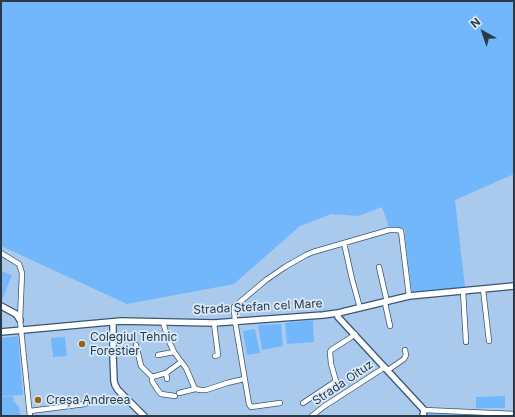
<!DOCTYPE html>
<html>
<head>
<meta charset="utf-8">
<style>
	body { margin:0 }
	#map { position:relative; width:515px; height:417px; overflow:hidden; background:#a9caec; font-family:Inter,sans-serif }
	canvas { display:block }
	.frame { position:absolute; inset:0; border:2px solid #2c3a47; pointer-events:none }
	.north { position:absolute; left:463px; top:12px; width:40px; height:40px; -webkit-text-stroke:3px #d8e9fa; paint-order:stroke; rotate:320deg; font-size:11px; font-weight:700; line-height:16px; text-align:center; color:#2c3a47 }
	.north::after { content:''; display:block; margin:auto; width:14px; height:18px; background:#2c3a47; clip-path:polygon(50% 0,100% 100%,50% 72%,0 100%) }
</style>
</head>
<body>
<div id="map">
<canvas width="515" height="417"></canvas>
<div class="frame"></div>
<div class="north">N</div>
</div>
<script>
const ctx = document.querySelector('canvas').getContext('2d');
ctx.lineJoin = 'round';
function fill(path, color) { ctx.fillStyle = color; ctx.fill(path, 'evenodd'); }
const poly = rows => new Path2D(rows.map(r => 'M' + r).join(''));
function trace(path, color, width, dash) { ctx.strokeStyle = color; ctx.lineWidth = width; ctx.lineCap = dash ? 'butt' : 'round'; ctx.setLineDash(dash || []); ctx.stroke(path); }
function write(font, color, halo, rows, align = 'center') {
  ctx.font = font + ' Inter,sans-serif'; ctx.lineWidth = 3.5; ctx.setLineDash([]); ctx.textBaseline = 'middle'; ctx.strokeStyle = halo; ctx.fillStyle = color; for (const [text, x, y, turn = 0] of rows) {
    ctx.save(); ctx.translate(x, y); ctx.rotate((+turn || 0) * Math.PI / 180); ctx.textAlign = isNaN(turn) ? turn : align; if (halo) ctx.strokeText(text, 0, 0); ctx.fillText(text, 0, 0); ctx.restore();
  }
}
const green = poly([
	[1,1,514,1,514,174,455,200,465,287,412,293,404,228,389,227,382,207,358,216,331,214,300,226,234,284,127,304,1,246],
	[1,271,12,275,1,302],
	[313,320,314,342,287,344,285,323],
	[281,324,283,346,262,350,258,325],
	[255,329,260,353,247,355,243,331],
	[18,336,23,395,1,396,1,338],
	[65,337,67,356,53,357,51,338],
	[11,396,14,398,13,401,16,403,16,404,20,408,19,409,20,411,19,412,21,416,1,416,1,397],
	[505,396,505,408,476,408,476,397],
	[427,413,459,414,459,416,426,416]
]);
const minor = poly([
	[344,243,352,279,360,308],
	[1,253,19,264,22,273,20,320,30,416],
	[379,267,387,302],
	[483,289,489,341],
	[463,291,466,342],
	[385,303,390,326],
	[163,322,168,339,174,352,186,368,195,389,201,390,206,390,227,383,244,379],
	[214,323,218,355,215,356],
	[136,345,141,366,152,377,152,381,157,389,161,394,175,396],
	[158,355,174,352],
	[388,370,404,359,406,355,405,350],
	[166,373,167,379],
	[152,377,166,373,181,362],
	[179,393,195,389],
	[280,403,251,407,249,404,235,321,234,309,234,307,266,280,285,267,306,255,313,252,389,230,397,230,401,231,409,296],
	[303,403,336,381,331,364,330,352,331,350,350,338,355,334],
	[424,410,514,414],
	[30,411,85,404],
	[312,416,323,407,385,367]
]);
const tertiary = poly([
	[1,306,16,314,20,320],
	[338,313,338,317,424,410,423,416],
	[113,322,113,355,114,381,115,385,118,390,144,416],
	[1,332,121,321,214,323,323,315,338,313,409,296,514,286]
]);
const markers = [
	[82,344,4,"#976219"],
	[38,400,4,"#976219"]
];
const streetNames = [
	["Strada Ștefan cel Mare",258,307,-3],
	["Strada Oituz",343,383,-34]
];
const poiNames = [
	["Colegiul Tehnic",90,337],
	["Forestier",90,351],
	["Creșa Andreea",46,400]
];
fill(green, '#72b7fb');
trace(minor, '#395672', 6);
trace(tertiary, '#395672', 8);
trace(minor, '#fff', 4.5);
trace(tertiary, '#fff', 5.5);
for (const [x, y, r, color] of markers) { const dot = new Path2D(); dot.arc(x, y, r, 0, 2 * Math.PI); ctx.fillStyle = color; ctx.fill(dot); trace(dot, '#d8e9fa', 1.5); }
write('12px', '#2c3a47', '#d8e9fa', streetNames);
write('12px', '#2c3a47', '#d8e9fa', poiNames, 'left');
</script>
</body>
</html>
